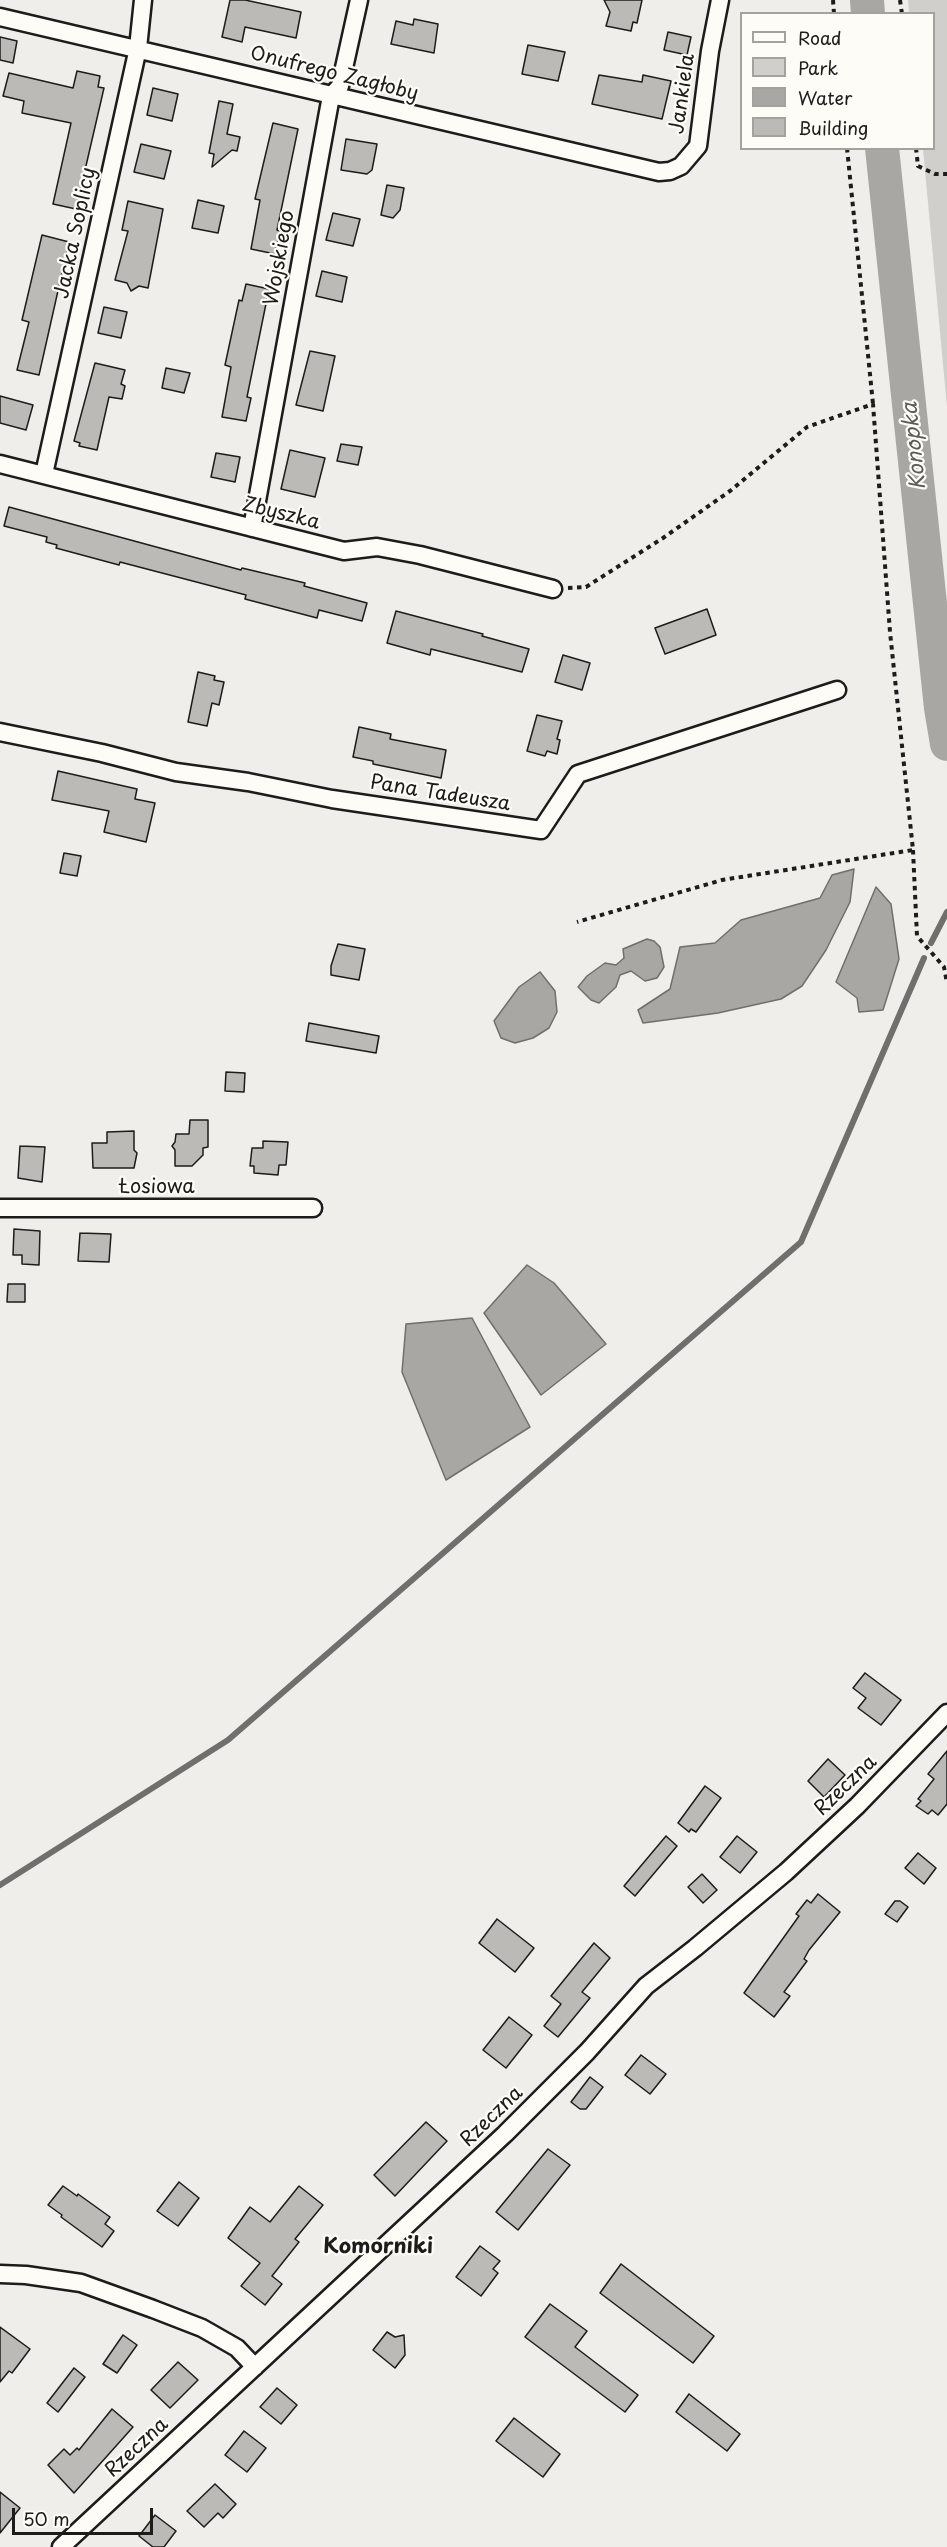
<!DOCTYPE html>
<html>
<head>
<meta charset="utf-8">
<style>
	body { margin:0 }
	#map { position:relative; width:947px; height:2547px; overflow:hidden; background:#f0eeea; font-family:"Playpen Sans",sans-serif }
	canvas { display:block }
	.legend { position:absolute; left:740px; top:12px; width:195px; height:138px; box-sizing:border-box; background:#fdfcf7; border:2px solid #a3a29f; margin:0; padding:8px 10px; list-style:none; font-size:18px; color:#1c1c1c }
	.legend li { display:flex; align-items:center; gap:12px; height:30px }
	.legend b { width:30px; border:2px solid #a3a29f }
	.scale { position:absolute; left:12px; top:2508px; width:141px; height:27px; box-sizing:border-box; border:3px solid #1c1c1c; border-top:0; padding-left:8px; font-size:18px; line-height:21px; white-space:nowrap; color:#1c1c1c; -webkit-text-stroke:4px #fdfcf7; paint-order:stroke }
</style>
</head>
<body>
<div id="map">
<canvas width="947" height="2547"></canvas>
<ul class="legend">
<li><b style="height:8px;background:#fdfcf7"></b>Road</li>
<li><b style="height:16px;background:#d0cfcc"></b>Park</li>
<li><b style="height:16px;background:#a8a7a3"></b>Water</li>
<li><b style="height:16px;background:#bbbab6"></b>Building</li>
</ul>
<div class="scale">50 m</div>
</div>
<script>
const ctx = document.querySelector('canvas').getContext('2d');
ctx.lineJoin = 'round';
function fill(path, color) { ctx.fillStyle = color; ctx.fill(path, 'evenodd'); }
const poly = rows => new Path2D(rows.map(r => 'M' + r).join(''));
function trace(path, color, width, dash) { ctx.strokeStyle = color; ctx.lineWidth = width; ctx.lineCap = dash ? 'butt' : 'round'; ctx.setLineDash(dash || []); ctx.stroke(path); }
function write(font, color, halo, rows, align = 'center') {
  ctx.font = font + ' "Playpen Sans",sans-serif'; ctx.lineWidth = 4.5; ctx.setLineDash([]); ctx.textBaseline = 'middle'; ctx.strokeStyle = halo; ctx.fillStyle = color; for (const [text, x, y, turn = 0] of rows) {
    ctx.save(); ctx.translate(x, y); ctx.rotate((+turn || 0) * Math.PI / 180); ctx.textAlign = isNaN(turn) ? turn : align; if (halo) ctx.strokeText(text, 0, 0); ctx.fillText(text, 0, 0); ctx.restore();
  }
}
const green = poly([
	[908,0,947,0,947,407,923,149,934,148,934,14,909,13]
]);
const water = poly([
	[854,869,850,902,826,950,802,986,781,999,718,1013,643,1023,638,1010,670,989,680,947,715,943,741,920,820,898,832,875,854,869],
	[876,887,891,904,899,959,883,1010,859,1012,857,998,836,982,876,887],
	[647,939,654,941,660,947,664,967,657,978,645,981,631,971,620,975,616,987,599,1003,591,1000,578,987,587,976,605,963,616,965,624,958,623,949,647,939],
	[540,972,555,991,557,1012,549,1028,533,1038,515,1043,501,1038,494,1021,519,987,540,972],
	[527,1265,554,1283,606,1344,541,1395,484,1313,527,1265],
	[472,1318,530,1427,446,1480,402,1372,406,1324,472,1318]
]);
const stream = poly([
	[931,943,947,912],
	[0,1885,228,1740,801,1242,924,958]
]);
const river = poly([
	[867,0,868,14],
	[882,148,941,708,947,744]
]);
const building = poly([
	[230,0,245,0,301,12,296,38,245,27,242,42,222,37,230,0],
	[604,0,642,0,637,23,633,22,631,31,606,26,610,12,604,0],
	[414,19,438,24,434,53,391,44,396,21,413,25,414,19],
	[668,32,691,37,687,55,664,50,668,32],
	[0,37,17,41,13,63,0,60,0,37],
	[528,45,565,52,558,81,522,74,528,45],
	[77,71,100,76,98,87,104,88,76,209,53,204,71,123,22,113,24,101,3,96,9,73,73,88,77,71],
	[599,75,642,82,643,75,671,81,662,119,592,104,599,75],
	[153,88,178,94,172,121,147,115,153,88],
	[219,101,233,104,227,134,240,137,237,151,232,150,212,167,214,154,209,153,219,101],
	[273,123,298,129,277,230,280,231,275,254,251,249,260,200,255,199,273,123],
	[346,139,377,144,372,170,367,174,341,170,346,139],
	[141,144,171,151,164,179,134,172,141,144],
	[387,185,404,188,400,210,393,218,381,215,387,185],
	[198,200,224,206,218,233,192,228,198,200],
	[128,201,163,209,148,288,139,286,131,291,127,283,115,280,128,231,122,230,128,201],
	[333,213,360,219,353,246,326,240,333,213],
	[42,235,69,242,39,375,17,370,29,322,22,320,42,235],
	[322,271,347,277,342,302,316,296,322,271],
	[246,284,269,289,247,397,251,398,246,421,222,417,231,367,225,365,239,300,242,301,246,284],
	[104,307,127,312,121,338,98,333,104,307],
	[310,351,335,356,323,411,296,405,310,351],
	[95,363,125,370,121,384,125,386,122,399,109,397,97,450,79,446,80,443,74,441,95,363],
	[166,368,190,373,184,393,162,388,166,368],
	[0,396,33,405,26,430,0,423,0,396],
	[341,444,362,447,358,465,337,461,341,444],
	[290,450,325,458,315,497,281,489,290,450],
	[216,453,240,457,235,482,211,477,216,453],
	[9,507,241,570,242,568,305,583,304,586,367,603,362,621,319,610,317,618,245,599,246,595,120,562,119,565,56,548,57,545,46,542,47,537,4,526,9,507],
	[707,609,716,635,665,654,655,628,707,609],
	[396,611,483,634,482,636,529,649,522,672,431,649,430,655,387,643,396,611],
	[563,655,590,663,582,690,555,682,563,655],
	[198,672,215,676,214,680,224,682,219,705,212,703,207,726,188,722,198,672],
	[537,715,562,721,557,739,560,740,557,754,547,751,545,756,527,751,537,715],
	[359,727,391,734,390,739,446,750,441,778,373,764,373,761,353,757,359,727],
	[58,771,137,789,135,799,155,803,146,842,104,832,109,811,52,800,58,771],
	[64,853,81,856,77,876,60,873,64,853],
	[338,944,365,949,359,980,331,975,331,966,338,944],
	[309,1023,379,1036,376,1053,306,1041,309,1023],
	[226,1072,245,1073,244,1092,225,1091,226,1072],
	[190,1120,208,1120,208,1147,203,1148,203,1155,192,1166,175,1166,175,1150,172,1146,175,1142,176,1134,189,1134,190,1120],
	[134,1131,134,1150,137,1153,134,1168,93,1168,92,1143,107,1143,107,1132,134,1131],
	[263,1141,288,1142,286,1165,279,1165,278,1175,254,1173,254,1166,250,1166,252,1148,263,1148,263,1141],
	[20,1146,45,1147,42,1182,18,1178,20,1146],
	[14,1229,40,1231,39,1265,22,1264,22,1255,13,1255,14,1229],
	[80,1233,111,1234,109,1262,78,1261,80,1233],
	[8,1284,25,1284,25,1302,7,1302,8,1284],
	[865,1673,901,1700,881,1725,858,1708,866,1698,853,1688,865,1673],
	[947,1751,947,1804,938,1815,932,1810,928,1814,916,1806,921,1801,918,1799,934,1779,928,1774,947,1751],
	[828,1759,845,1775,824,1797,808,1781,828,1759],
	[705,1786,721,1798,696,1832,691,1829,689,1832,678,1823,705,1786],
	[666,1836,677,1846,635,1896,624,1886,666,1836],
	[737,1836,757,1852,740,1873,720,1857,737,1836],
	[918,1853,936,1868,924,1884,905,1868,918,1853],
	[702,1874,717,1890,703,1903,688,1887,702,1874],
	[818,1894,840,1912,809,1950,804,1959,807,1961,784,1992,790,1996,774,2017,744,1993,799,1916,796,1914,807,1900,811,1903,818,1894],
	[895,1901,900,1901,908,1907,897,1922,885,1914,895,1901],
	[497,1919,534,1948,515,1972,479,1943,497,1919],
	[594,1943,610,1958,582,1992,590,1998,558,2037,544,2026,561,2004,551,1996,594,1943],
	[509,2017,532,2035,506,2068,483,2050,509,2017],
	[641,2055,666,2074,650,2094,625,2075,641,2055],
	[590,2077,603,2087,586,2109,580,2109,571,2102,590,2077],
	[426,2122,447,2141,395,2196,374,2175,426,2122],
	[548,2149,570,2165,518,2230,496,2212,548,2149],
	[179,2182,199,2198,178,2226,157,2211,179,2182],
	[63,2186,77,2196,78,2194,110,2217,105,2224,114,2231,102,2247,61,2217,62,2215,48,2205,63,2186],
	[299,2186,323,2205,295,2239,299,2242,272,2276,282,2284,265,2305,241,2286,260,2263,228,2238,250,2207,270,2222,299,2186],
	[480,2246,500,2261,493,2269,498,2273,481,2296,456,2277,480,2246],
	[621,2264,714,2336,693,2363,600,2293,621,2264],
	[550,2304,587,2331,575,2347,638,2395,625,2412,525,2337,550,2304],
	[0,2327,30,2349,12,2373,9,2371,0,2382,0,2327],
	[387,2332,395,2337,404,2335,405,2355,395,2368,373,2350,387,2332],
	[123,2335,137,2345,117,2373,103,2364,123,2335],
	[178,2362,198,2380,170,2408,151,2390,178,2362],
	[74,2368,85,2377,58,2412,47,2403,74,2368],
	[277,2388,297,2405,281,2424,260,2407,277,2388],
	[689,2394,740,2434,727,2451,676,2412,689,2394],
	[112,2409,133,2427,74,2493,48,2465,64,2449,70,2455,77,2448,79,2450,112,2409],
	[514,2418,560,2454,543,2477,496,2441,514,2418],
	[244,2431,266,2448,247,2472,225,2455,244,2431],
	[215,2484,236,2504,223,2518,218,2513,204,2527,187,2511,215,2484],
	[0,2492,20,2508,0,2533,0,2492],
	[155,2515,176,2531,164,2547,153,2547,139,2536,155,2515]
]);
const path = poly([
	[833,0,834,14],
	[900,0,902,14],
	[847,148,873,404],
	[916,148,918,166,935,174,947,174],
	[568,588,586,587,663,538,730,491,807,427,873,404,890,632,913,850,722,880,577,922],
	[913,850,917,936,944,967,947,983]
]);
const minor = poly([
	[0,17,659,172,670,171,681,166,698,146,710,51,720,0],
	[0,464,344,551,377,547,420,555,553,589],
	[44,474,138,48,143,0],
	[252,528,331,96,340,86,359,0],
	[0,732,102,753,176,772,248,782,332,799,541,830,578,774,837,690],
	[0,1208,313,1208],
	[0,2274,26,2275,81,2283,153,2309,202,2328,237,2348,255,2367],
	[61,2547,505,2134,587,2052,646,1986,695,1948,786,1872,857,1806,947,1713]
]);
const streetNames = [
	["Onufrego Zagłoby",334,74,14],
	["Jankiela",683,94,-82],
	["Jacka Soplicy",76,233,-78],
	["Wojskiego",280,258,-80],
	["Zbyszka",281,514,14],
	["Pana Tadeusza",440,794,9],
	["Łosiowa",157,1187],
	["Rzeczna",846,1786,-44],
	["Rzeczna",492,2117,-44],
	["Rzeczna",137,2448,-43]
];
const waterNames = [
	["Konopka",915,446,-96]
];
const neighbourhoodNames = [
	["Komorniki",378,2247]
];
fill(green, '#d0cfcc');
fill(water, '#a8a7a3');
trace(water, '#706f6d', 1.5);
trace(stream, '#706f6d', 6);
trace(river, '#a8a7a3', 34);
fill(building, '#bbbab6');
trace(building, '#1c1c1c', 1.5);
trace(minor, '#1c1c1c', 21);
trace(path, '#1c1c1c', 4, [4.5, 4.5]);
trace(minor, '#fdfcf7', 16);
write('20px', '#1c1c1c', '#fdfcf7', streetNames);
write('italic 21px', '#5b5b59', '#fdfcf7', waterNames);
write('bold 21px', '#1c1c1c', '#fdfcf7', neighbourhoodNames);
</script>
</body>
</html>
